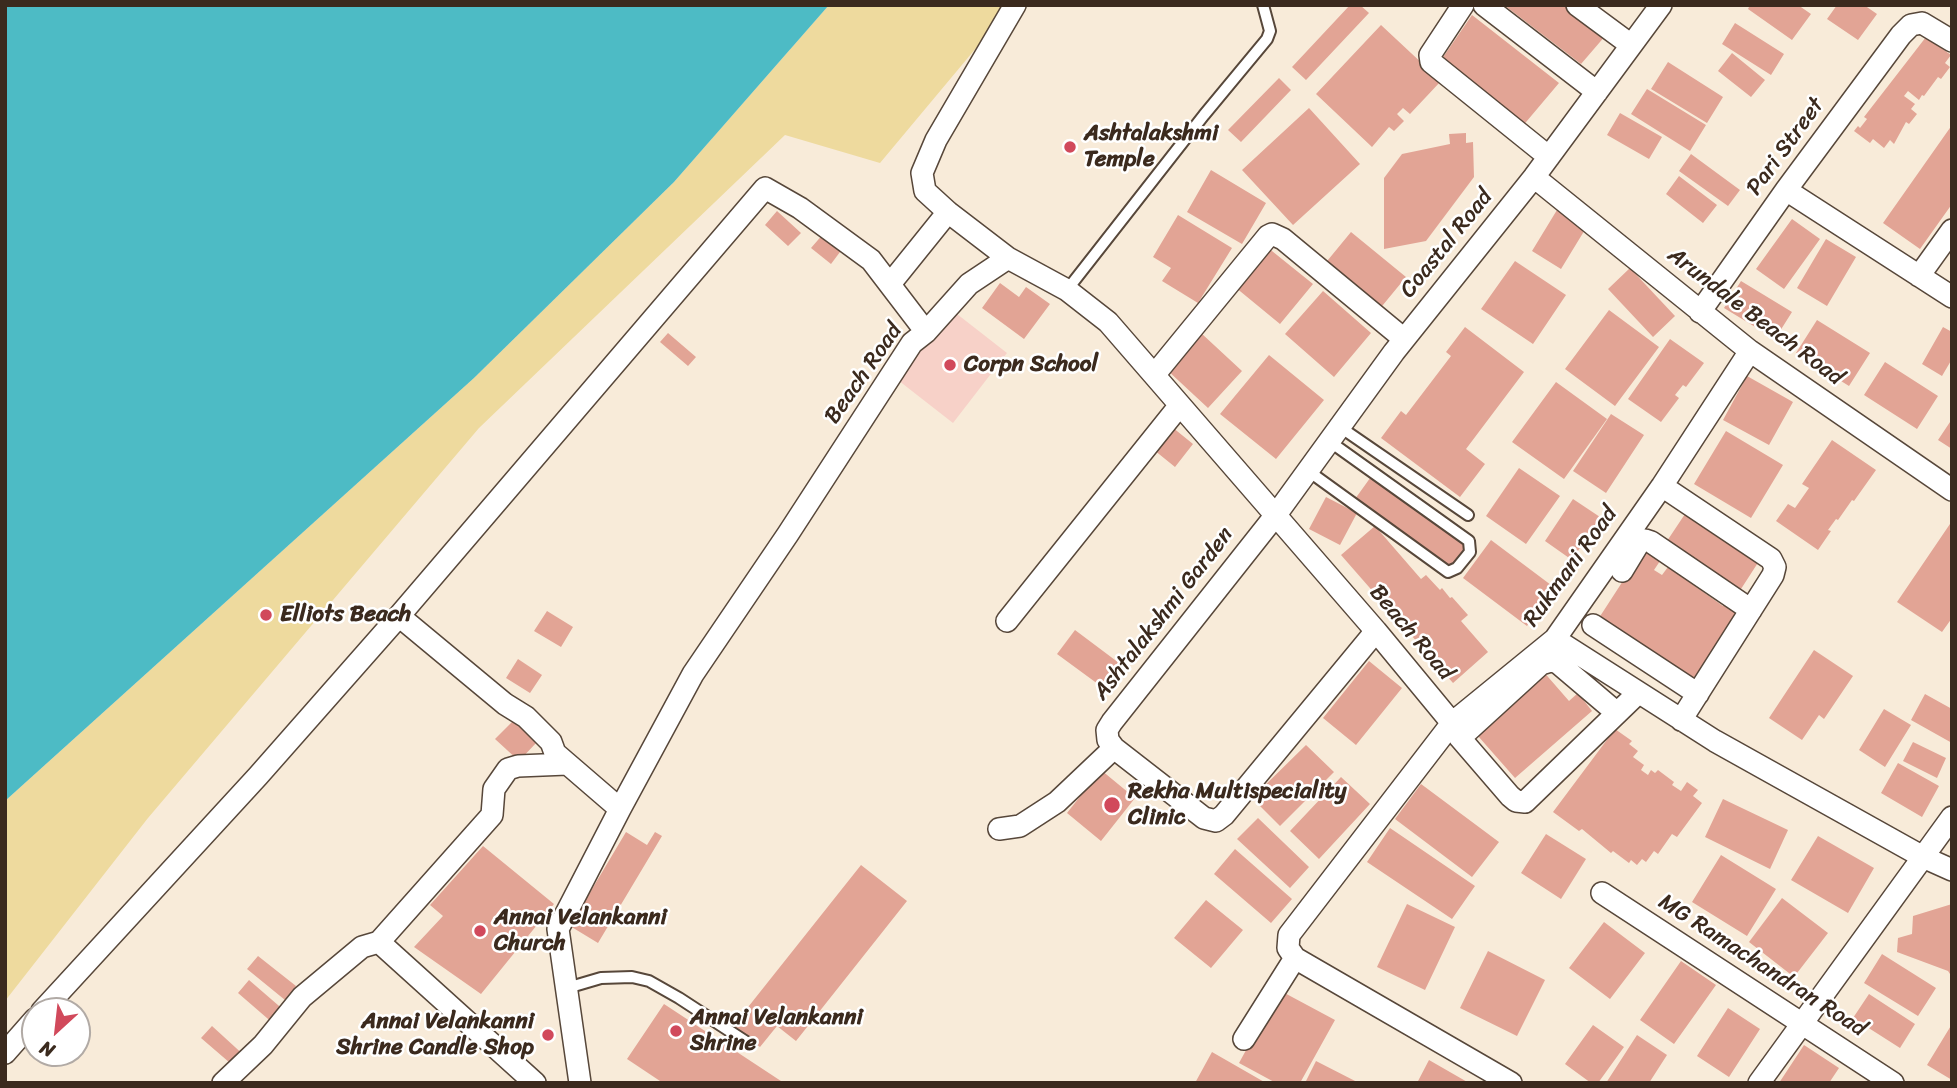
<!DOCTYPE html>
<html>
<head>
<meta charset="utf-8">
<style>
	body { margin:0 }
	#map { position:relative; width:1957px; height:1088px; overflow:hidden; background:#f8ebd9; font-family:Sriracha,sans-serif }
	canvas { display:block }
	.frame { position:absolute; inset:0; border:7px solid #3b2a1e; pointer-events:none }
	.north { position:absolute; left:21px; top:997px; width:70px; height:70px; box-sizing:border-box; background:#fff; border:2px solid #b1aaa5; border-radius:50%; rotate:207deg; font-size:19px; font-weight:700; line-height:28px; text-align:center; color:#3b2a1e }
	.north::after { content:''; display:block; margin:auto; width:24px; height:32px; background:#d1495b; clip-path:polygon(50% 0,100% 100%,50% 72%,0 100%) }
</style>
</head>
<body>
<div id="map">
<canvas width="1957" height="1088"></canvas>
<div class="frame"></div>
<div class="north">N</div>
</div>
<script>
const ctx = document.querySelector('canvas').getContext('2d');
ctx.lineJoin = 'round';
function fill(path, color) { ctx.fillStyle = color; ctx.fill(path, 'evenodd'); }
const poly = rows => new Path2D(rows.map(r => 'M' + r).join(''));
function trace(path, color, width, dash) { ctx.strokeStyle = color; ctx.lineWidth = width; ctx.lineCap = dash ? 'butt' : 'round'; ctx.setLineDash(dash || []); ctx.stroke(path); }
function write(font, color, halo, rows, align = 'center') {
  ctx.font = font + ' Sriracha,sans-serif'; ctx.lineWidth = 5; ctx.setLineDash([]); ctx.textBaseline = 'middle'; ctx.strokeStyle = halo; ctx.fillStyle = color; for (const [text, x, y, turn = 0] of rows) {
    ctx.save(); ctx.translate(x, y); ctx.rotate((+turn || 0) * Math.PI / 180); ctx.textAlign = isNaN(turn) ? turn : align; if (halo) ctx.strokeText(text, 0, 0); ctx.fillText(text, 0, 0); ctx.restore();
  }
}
const built = poly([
	[948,307,1007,353,953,423,894,377]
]);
const sand = poly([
	[829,5,1012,5,880,163,785,135,479,428,148,818,5,1001,5,801,474,378,674,182]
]);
const water = poly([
	[5,5,829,5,674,182,474,378,5,801]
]);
const building = poly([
	[1350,5,1360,5,1369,13,1306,80,1292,67],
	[1504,5,1567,5,1606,35,1581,64],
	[1750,5,1798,5,1811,14,1792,40,1748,9],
	[1837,5,1864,5,1877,14,1858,40,1827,19],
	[1472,15,1559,83,1521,128,1439,63],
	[1735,23,1784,54,1771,75,1722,44],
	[1381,25,1441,81,1410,114,1403,108,1397,114,1404,121,1394,131,1389,127,1372,147,1316,94],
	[1926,37,1951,55,1945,63,1950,67,1941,79,1938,77,1924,96,1922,95,1919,100,1908,91,1904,96,1915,104,1911,109,1917,114,1909,124,1906,122,1894,144,1890,140,1884,148,1873,139,1870,143,1854,131,1858,126,1860,128,1867,119,1864,117],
	[1732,53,1765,80,1751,97,1718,71],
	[1668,62,1723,97,1707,123,1651,89],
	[1279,78,1291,90,1241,142,1228,130],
	[1647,89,1706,125,1690,151,1631,114],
	[1309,108,1360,164,1293,225,1242,170],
	[1620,113,1662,137,1649,159,1607,135],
	[1952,125,1952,204,1920,249,1883,223],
	[1466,133,1466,143,1473,142,1474,177,1426,241,1384,249,1384,178,1402,154,1450,144,1449,134],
	[1691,154,1740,190,1728,206,1679,171],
	[1211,170,1266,203,1242,244,1187,212],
	[1679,176,1717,205,1703,223,1666,194],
	[1557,210,1586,228,1561,269,1532,251],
	[777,211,801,233,788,246,765,225],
	[1178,215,1232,248,1198,303,1162,281,1171,268,1153,257],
	[1792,219,1820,239,1784,289,1756,269],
	[1351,232,1406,277,1378,311,1323,266],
	[824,233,843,248,831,264,811,248],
	[1826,239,1856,257,1827,306,1797,288],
	[1267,247,1313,284,1280,324,1235,287],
	[1515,261,1566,295,1533,344,1481,309],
	[1630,268,1675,316,1653,337,1608,289],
	[1741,281,1792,312,1775,339,1724,308],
	[1000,283,1019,297,1026,287,1050,304,1024,339,982,308],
	[1323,291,1371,333,1334,377,1285,334],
	[1609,310,1659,347,1615,406,1565,369],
	[1817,320,1870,353,1849,386,1796,353],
	[1465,327,1524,372,1466,449,1485,464,1460,497,1381,438,1401,411,1406,415,1451,356,1446,352],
	[1943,327,1952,332,1952,359,1942,376,1922,364],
	[668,333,696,357,688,366,660,342],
	[1201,333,1242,371,1208,408,1166,369],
	[1670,339,1704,363,1686,387,1683,385,1675,395,1679,398,1661,422,1628,399],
	[1269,355,1324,400,1276,459,1220,414],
	[1885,362,1938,396,1917,429,1864,395],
	[1747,376,1793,402,1769,445,1723,420],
	[1556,382,1607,419,1564,479,1512,442],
	[1611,414,1644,435,1606,493,1573,471],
	[1952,419,1952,449,1938,440],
	[1172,427,1193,444,1175,467,1154,450],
	[1726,431,1783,465,1751,518,1694,484],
	[1832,440,1876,470,1854,501,1852,500,1838,520,1836,519,1828,530,1831,531,1818,550,1776,521,1788,504,1795,508,1809,488,1802,484],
	[1519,468,1560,496,1526,544,1486,516],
	[1373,474,1466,547,1451,567,1355,499],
	[1326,497,1357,513,1340,545,1309,529],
	[1573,499,1600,517,1572,560,1545,541],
	[1687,511,1716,529,1713,534,1728,544,1731,539,1761,558,1741,589,1667,541],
	[1952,521,1952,618,1942,632,1897,602],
	[1375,526,1421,579,1426,575,1440,590,1442,588,1450,598,1452,597,1468,615,1461,621,1488,652,1453,683,1341,555],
	[1491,540,1555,588,1527,626,1463,578],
	[1643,550,1660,561,1654,570,1662,575,1668,567,1723,606,1725,603,1743,614,1695,689,1597,621],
	[547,611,573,627,561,647,534,631],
	[1075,630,1119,663,1102,687,1057,654],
	[1814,650,1853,676,1824,719,1819,715,1802,740,1769,718],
	[518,659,542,675,530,693,506,678],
	[1369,661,1402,688,1356,745,1323,718],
	[1542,670,1569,701,1578,693,1592,711,1515,778,1478,736,1498,719,1493,713],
	[1925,694,1952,709,1952,743,1911,720],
	[1884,709,1911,725,1885,767,1859,750],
	[514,720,537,742,519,761,495,739],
	[1615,729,1632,741,1629,744,1638,751,1633,757,1644,765,1641,770,1648,775,1651,770,1655,773,1658,770,1674,782,1672,785,1681,791,1687,782,1698,790,1693,796,1702,803,1677,837,1672,834,1658,854,1654,851,1646,862,1642,859,1637,865,1631,860,1629,863,1613,851,1611,853,1582,829,1579,831,1553,812],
	[1913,742,1946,758,1937,778,1903,761],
	[1306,745,1334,772,1280,826,1252,798],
	[1898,763,1939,786,1922,817,1881,793],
	[1101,770,1135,798,1101,841,1067,813],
	[1341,777,1370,804,1319,859,1290,831],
	[1421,784,1499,842,1472,877,1395,819],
	[1723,799,1788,830,1770,869,1705,837],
	[1258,818,1309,867,1290,888,1237,839],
	[1390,828,1475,886,1452,919,1367,862],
	[626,832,647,845,655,832,662,836,598,943,570,926],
	[1546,834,1586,859,1561,899,1521,873],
	[1818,836,1874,868,1848,913,1791,880],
	[483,846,554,904,481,994,414,947,443,916,430,905],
	[1235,849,1292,899,1271,923,1214,874],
	[1721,855,1776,889,1747,936,1692,902],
	[861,865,907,901,796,1041,777,1026,760,1047,733,1026],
	[1782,898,1828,933,1794,977,1749,942],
	[1206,900,1243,930,1211,968,1174,938],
	[1407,904,1455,927,1425,990,1377,967],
	[1952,904,1952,977,1948,971,1897,952,1898,938,1912,934,1913,916],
	[1604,922,1645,953,1610,999,1569,968],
	[1488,951,1545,980,1517,1036,1460,1008],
	[1882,954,1936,988,1918,1016,1864,983],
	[258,956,296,986,285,1000,247,969],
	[1681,961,1716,985,1674,1044,1640,1020],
	[249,980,286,1012,275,1025,238,993],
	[1279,990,1335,1020,1300,1083,1276,1083,1239,1063],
	[1869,994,1915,1024,1900,1048,1853,1018],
	[664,1004,784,1083,663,1083,627,1059],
	[1728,1008,1760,1029,1729,1077,1697,1056],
	[1952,1024,1952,1080,1927,1065],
	[1593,1025,1624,1047,1598,1083,1591,1083,1565,1064],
	[212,1026,247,1058,237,1069,201,1038],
	[1637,1035,1667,1055,1649,1083,1606,1083],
	[1804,1045,1839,1068,1829,1083,1779,1083],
	[1212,1052,1266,1083,1195,1083],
	[1429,1060,1469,1083,1417,1083],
	[1316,1061,1359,1083,1305,1083]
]);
const service = poly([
	[1067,290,1204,115,1267,39,1270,31,1263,5],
	[1340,427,1468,515],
	[1307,470,1448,572,1457,568,1470,552,1469,541,1329,441],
	[567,988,601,978,632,977,649,981,679,998,751,1045]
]);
const minor = poly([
	[1463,5,1430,55,1431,62,1549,157],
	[1484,5,1597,92],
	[1577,5,1631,45],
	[1534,177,1750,351,1952,490],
	[1786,190,1952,297],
	[1008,258,948,212,925,191,922,173,936,140,1015,5],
	[1919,276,1952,230],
	[890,284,948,212],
	[1700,312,1786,190,1901,35,1911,25,1922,23,1952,41],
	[1155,374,1268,236,1272,234,1283,239,1404,339],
	[1662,486,1771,559,1775,567,1773,575,1681,720],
	[1622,571,1639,543,1645,540,1651,542,1751,610],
	[399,616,505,704,526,717,551,742,555,753,620,809],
	[1007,621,1180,405],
	[1593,625,1698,694],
	[1376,631,1224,815,1216,821,1204,818,1114,748,1108,740,1107,730,1112,722,1275,516,1394,352,1534,177,1661,5],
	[1555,639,1715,741,1923,857,1952,870],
	[1460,738,1541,664,1551,661,1558,663,1617,713],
	[999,829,1020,826,1057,802,1114,748],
	[1602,893,1893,1083],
	[379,942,535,1083],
	[42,1011,258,776,399,616,765,188,800,208,871,260,926,332],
	[1244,1039,1295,958],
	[5,1053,35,1019],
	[223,1083,263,1045,302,997,362,947,379,942,492,815,494,789,508,769,518,766,567,764],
	[580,1083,558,929,620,809,693,674,788,534,912,343,926,332,969,284,1008,258,1067,290,1108,322,1376,631,1452,723,1460,738,1510,796,1516,801,1525,802,1638,693],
	[1511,1083,1295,958,1288,948,1289,935,1452,723,1555,639,1662,486,1750,351],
	[1759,1083,1952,817]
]);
const markers = [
	[1070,147,7,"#d1495b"],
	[950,365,7,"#d1495b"],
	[266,615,7,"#d1495b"],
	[1112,805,9,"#d1495b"],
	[480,931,7,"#d1495b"],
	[676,1031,7,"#d1495b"],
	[548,1035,7,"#d1495b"]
];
const poiNames = [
	["Ashtalakshmi",1084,134],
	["Temple",1084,160],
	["Corpn School",964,365],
	["Elliots Beach",280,615],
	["Rekha Multispeciality",1128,792],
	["Clinic",1128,818],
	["Annai Velankanni",494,918],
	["Church",494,944],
	["Annai Velankanni",690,1018],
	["Shrine",690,1044],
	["Annai Velankanni",534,1022,"right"],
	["Shrine Candle Shop",534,1048,"right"]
];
const streetNames = [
	["Pari Street",1786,147,-54],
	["Coastal Road",1447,244,-51],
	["Arundale Beach Road",1755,317,37],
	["Beach Road",864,374,-55],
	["Rukmani Road",1571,567,-54],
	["Ashtalakshmi Garden",1164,614,-52],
	["Beach Road",1411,633,50],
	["MG Ramachandran Road",1762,966,33]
];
fill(built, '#f7d1c8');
fill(sand, '#eeda9e');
fill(water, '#4dbbc5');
fill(building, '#e2a495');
trace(service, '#57473a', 14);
trace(minor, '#57473a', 24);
trace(service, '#fff', 10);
trace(minor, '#fff', 21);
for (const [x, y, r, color] of markers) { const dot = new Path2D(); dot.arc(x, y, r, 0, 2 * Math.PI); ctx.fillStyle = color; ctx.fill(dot); trace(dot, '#fff', 2.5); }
write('bold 23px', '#3b2a1e', '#fff', poiNames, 'left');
write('23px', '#3b2a1e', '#fff', streetNames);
</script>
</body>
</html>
